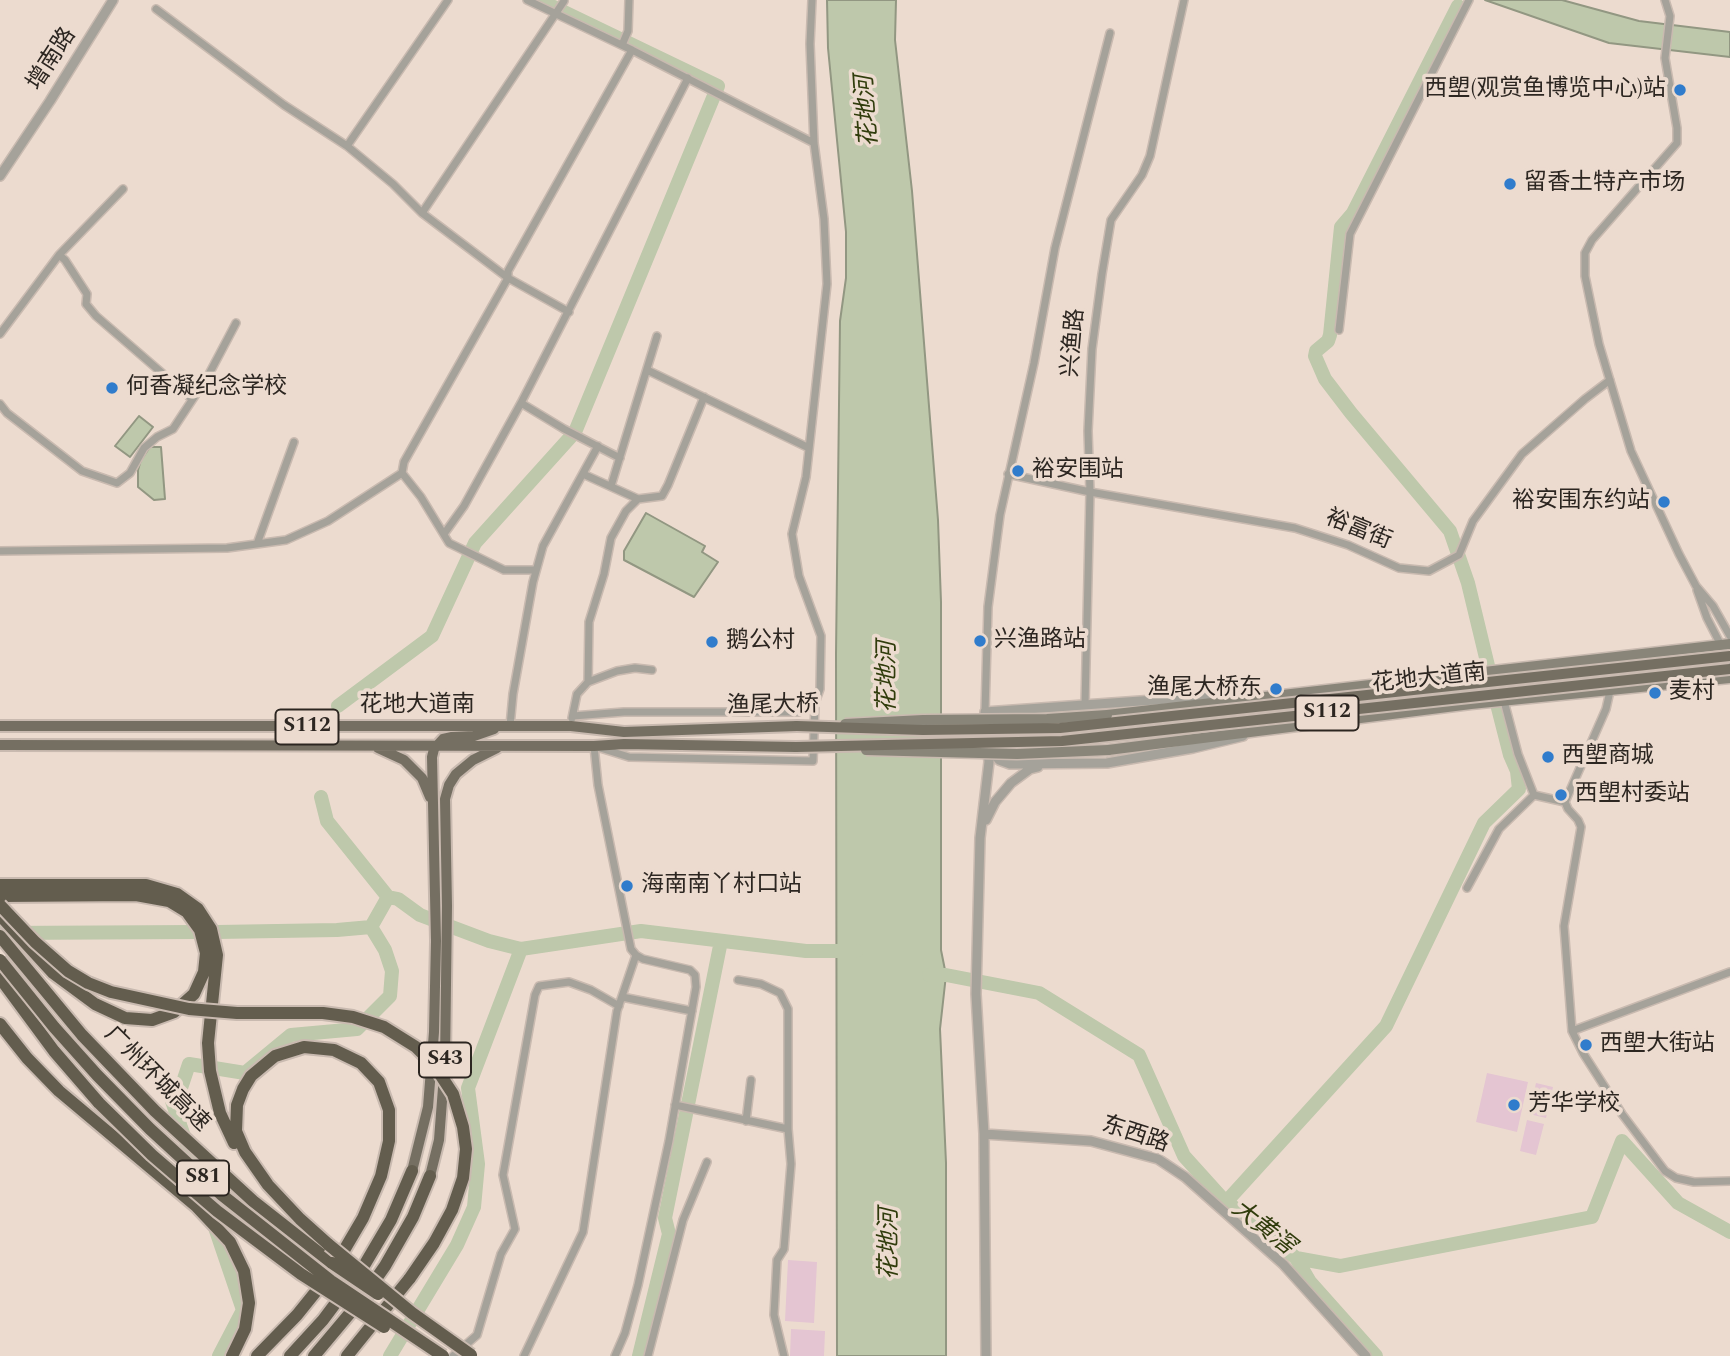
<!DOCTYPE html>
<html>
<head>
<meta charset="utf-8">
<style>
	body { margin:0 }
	canvas { display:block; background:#ecdbcf }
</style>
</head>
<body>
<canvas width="1730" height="1356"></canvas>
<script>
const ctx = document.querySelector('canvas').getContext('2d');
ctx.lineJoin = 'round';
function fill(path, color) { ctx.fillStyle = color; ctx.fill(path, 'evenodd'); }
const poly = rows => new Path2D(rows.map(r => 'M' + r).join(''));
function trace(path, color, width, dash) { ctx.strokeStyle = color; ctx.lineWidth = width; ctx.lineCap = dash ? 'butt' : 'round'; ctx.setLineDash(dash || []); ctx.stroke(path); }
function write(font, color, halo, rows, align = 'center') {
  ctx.font = font + ' Spectral,"Noto Sans SC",serif'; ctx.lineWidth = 7; ctx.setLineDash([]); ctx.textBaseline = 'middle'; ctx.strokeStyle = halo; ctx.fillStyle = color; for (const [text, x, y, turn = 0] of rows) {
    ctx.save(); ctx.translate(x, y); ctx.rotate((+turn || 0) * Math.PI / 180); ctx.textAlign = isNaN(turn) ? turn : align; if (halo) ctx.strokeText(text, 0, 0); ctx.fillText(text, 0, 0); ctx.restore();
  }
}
const green = poly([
	[1487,1073,1528,1082,1517,1132,1476,1122],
	[1536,1083,1553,1087,1546,1118,1529,1114],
	[1527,1120,1544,1124,1536,1155,1520,1151],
	[788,1260,817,1262,814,1323,785,1321],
	[791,1329,825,1331,824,1356,790,1356]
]);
const water = poly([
	[827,0,896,0,895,40,912,191,938,520,941,602,941,950,946,975,940,1029,946,1163,946,1356,837,1356,836,654,840,321,846,278,846,232,828,48,827,0],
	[1485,0,1562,0,1639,21,1730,32,1730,57,1609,43,1485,0],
	[139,416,153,427,130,457,115,446,139,416],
	[150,447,161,447,165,499,154,500,138,487,138,470,141,460,150,447],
	[646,513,705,546,702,552,718,562,694,597,624,560,624,551,646,513]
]);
const river = poly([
	[1458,6,1353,213,1341,227,1330,335,1328,341,1316,351,1315,356,1325,379,1351,413,1450,531,1468,583,1495,695],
	[338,706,432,636,475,543,575,432,718,86,539,0],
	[321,797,327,821,388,897,398,899,420,915,489,941,521,949,641,931,806,951,856,951],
	[217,932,337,930,371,927],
	[0,933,196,932],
	[929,975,946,975,1039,993,1139,1055,1184,1156,1221,1197,1296,1258,1340,1266,1592,1217,1622,1141,1678,1203,1730,1232],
	[1226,1202,1386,1026,1484,823,1519,789,1517,771,1510,755,1498,708],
	[1296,1258,1310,1282,1376,1356],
	[219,1356,243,1310,172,1101,181,1088,189,1064,245,1073,291,1035,357,1029,390,996,392,971,385,950,371,927,388,897],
	[390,1356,457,1245,474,1207,478,1164,468,1088,521,949],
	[639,1356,669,1234,665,1218,721,941]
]);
const minor = poly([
	[527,0,632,50,814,143],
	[1665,0,1670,16,1665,58,1677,128,1677,143,1592,240,1585,253,1585,276,1599,344,1631,451,1679,554,1696,586,1713,606,1730,636],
	[156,9,284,105,347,146,393,184,422,213,508,278,569,312],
	[622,45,628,31,629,0],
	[347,146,448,0],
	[422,213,564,1],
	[59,255,65,260,87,294,86,304,96,316,192,399],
	[1339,330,1350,234,1469,0],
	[0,334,59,255,123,189],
	[647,370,809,448],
	[521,403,564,429,620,458],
	[0,404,7,413,82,471,117,483,130,473,144,448,157,437,173,429,208,376,236,323],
	[583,474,638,499,662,496,668,485,704,397],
	[1008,474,1090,492,1295,528,1348,545,1399,568,1429,571,1459,555,1473,521,1522,454,1585,399,1610,380],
	[611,486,657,336],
	[444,534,464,506,521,403,688,78],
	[257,544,294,442],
	[0,551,227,548,286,540,328,521,402,473],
	[536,570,504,570,449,543,421,497,402,473,404,462,508,278,508,271,632,50],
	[1697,590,1707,618,1730,663],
	[1607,665,1610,691,1606,709,1565,802,1568,809,1578,820,1581,827,1564,926,1572,1031,1583,1053,1622,1114,1665,1171,1676,1178,1694,1182,1730,1181],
	[588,682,589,622,604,574,611,538,626,511,638,499],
	[1504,701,1518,754,1534,795,1565,802],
	[1085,705,1090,492,1088,431,1092,349,1102,274,1111,220,1142,175,1150,156,1184,0],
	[985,712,988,607,1000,515,1034,363,1055,248,1110,33],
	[573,716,624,712,799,712,815,703,820,689,821,636,799,576,792,534,806,477,827,284,824,219,814,143,810,44,812,0],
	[572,718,577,694,588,682,617,671,635,668,652,670],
	[510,726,513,694,533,582,543,546,598,446],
	[1467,888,1499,829,1534,795],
	[738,980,761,984,780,993,788,1009,788,1129,791,1164,784,1249,777,1260,774,1315,784,1356],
	[622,997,692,1011],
	[1572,1031,1730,972],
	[675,1105,788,1129],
	[746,1121,751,1080],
	[453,1356,477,1335,501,1254,515,1229,503,1175,535,995,539,986,569,982,591,990,619,1006],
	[524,1356,583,1232,617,1011,636,955],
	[615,1356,625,1333,638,1285,669,1141,696,987,695,975,690,970,643,959,636,955,631,949,598,785,594,746,629,757,813,761,815,703],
	[648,1356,683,1220,707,1162]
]);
const tertiary = poly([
	[0,176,50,101,113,0],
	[990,749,999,760,1010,764,1107,763,1193,748,1243,736],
	[986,820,995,802,1011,783,1030,769,1038,767],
	[984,1134,1091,1141,1158,1159,1185,1177,1283,1264,1366,1356],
	[986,1356,984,1134,976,994,980,838,989,762,985,712,1211,696,1244,696]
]);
const secondary = poly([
	[1107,715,1730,644],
	[1108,750,1471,704,1730,678]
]);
const primary = poly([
	[0,726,571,726,624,732,797,726],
	[0,745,594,746,624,744,796,747],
	[378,748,404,760,422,778,430,797],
	[412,1171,428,1107,434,1032,436,941,432,757,434,749,443,739,452,737,474,736,494,729],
	[430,1176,439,1140,445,1062,447,906,445,799,449,785,456,774,473,760,497,748]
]);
const motorway = poly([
	[0,885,146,885,177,894,198,909,211,929,217,955,208,1043,210,1071,220,1113,234,1143],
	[0,896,136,895,169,901,187,912,200,930,206,953,204,972,194,994,174,1012,152,1020,125,1018,95,1004,53,973,0,915],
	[0,936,82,1035,155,1111,253,1201,332,1263],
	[0,978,54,1051,99,1103],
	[0,1024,27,1058,59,1091,196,1206,230,1242,244,1271,249,1303,245,1329,232,1356],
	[329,1245,300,1219,268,1185,245,1152,236,1131,237,1105,243,1089,251,1076,275,1056,304,1047,334,1050,361,1063,379,1082,389,1110,389,1141,381,1176,363,1218,336,1264],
	[257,1356,297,1315,326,1279],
	[290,1356,323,1320,365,1264,391,1220,412,1171],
	[314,1356,361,1300,385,1266,413,1217,430,1176],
	[347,1356,410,1278]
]);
const secondaryBridge = poly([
	[845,724,923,720,1047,719,1107,715],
	[866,750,1017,754,1108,750]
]);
const primaryBridge = poly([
	[797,726,923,730,1060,728,1730,656],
	[796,747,1062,741,1730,669]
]);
const motorwayBridge = poly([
	[0,905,35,942,68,971,88,983,111,992,189,1009,237,1013,323,1013,353,1017,384,1027,416,1047,434,1065,453,1094,463,1127,466,1149,463,1178,452,1210,434,1243,410,1278],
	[0,960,54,1027,97,1075,150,1129,222,1195,331,1281,443,1356],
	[99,1103,152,1155,217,1211,301,1274,384,1327],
	[329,1245,412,1313,471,1355],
	[332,1263,378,1294]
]);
const markers = [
	[1680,90,7,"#307ccc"],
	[1510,184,7,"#307ccc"],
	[112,388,7,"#307ccc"],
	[1018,471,7,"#307ccc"],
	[1664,502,7,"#307ccc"],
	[980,641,7,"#307ccc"],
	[712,642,7,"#307ccc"],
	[1276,689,7,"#307ccc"],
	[1655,693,7,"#307ccc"],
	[1548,757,7,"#307ccc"],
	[1561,795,7,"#307ccc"],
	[627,886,7,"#307ccc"],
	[1586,1045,7,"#307ccc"],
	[1514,1105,7,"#307ccc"]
];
const shields = [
	[1327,713,63],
	[307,727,63],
	[445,1060,52],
	[203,1178,52]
];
const shieldNames = [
	["S112",1327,713],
	["S112",307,727],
	["S43",445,1060],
	["S81",203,1178]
];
const streetNames = [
	["增南路",53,60,-57],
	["兴渔路",1075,343,-85],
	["裕富街",1358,531,22],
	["花地大道南",1429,680,-6],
	["花地大道南",417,706],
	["渔尾大桥",773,707,-1],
	["广州环城高速",156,1080,45],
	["东西路",1135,1136,18]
];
const poiNames = [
	["西塱(观赏鱼博览中心)站",1666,90,"right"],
	["留香土特产市场",1524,184],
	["何香凝纪念学校",126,388],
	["裕安围站",1032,471],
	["裕安围东约站",1650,502,"right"],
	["兴渔路站",994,641],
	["鹅公村",726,642],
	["渔尾大桥东",1262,689,"right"],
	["麦村",1669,693],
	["西塱商城",1562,757],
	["西塱村委站",1575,795],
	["海南南丫村口站",641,886],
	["西塱大街站",1600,1045],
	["芳华学校",1528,1105]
];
const waterNames = [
	["花地河",869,111,-94],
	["花地河",889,677,-90],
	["大黄滘",1262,1229,38],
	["花地河",891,1244,-90]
];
fill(green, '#e4c5d2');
fill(water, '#bec8ab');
trace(water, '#929782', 2);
trace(river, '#bec8ab', 14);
trace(minor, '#c9bab0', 10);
trace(tertiary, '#c9bab0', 12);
trace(secondary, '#c9bab0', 13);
trace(primary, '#c9bab0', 14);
trace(motorway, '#c9bab0', 16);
trace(minor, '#a5a29a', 7);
trace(tertiary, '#a5a29a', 9);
trace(secondary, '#898579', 10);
trace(primary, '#756f62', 10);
trace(motorway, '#635d4e', 12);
trace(secondaryBridge, '#c9bab0', 13, []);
trace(primaryBridge, '#c9bab0', 14, []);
trace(motorwayBridge, '#c9bab0', 16, []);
trace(secondaryBridge, '#898579', 10);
trace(primaryBridge, '#756f62', 10);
trace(motorwayBridge, '#635d4e', 12);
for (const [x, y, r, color] of markers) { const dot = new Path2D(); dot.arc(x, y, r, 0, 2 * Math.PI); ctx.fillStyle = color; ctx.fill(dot); trace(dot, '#ecdbcf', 2.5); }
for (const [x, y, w] of shields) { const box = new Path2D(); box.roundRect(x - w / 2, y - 17.5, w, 35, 5); ctx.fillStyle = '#ecdbcf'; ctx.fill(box); trace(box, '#2c2621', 2); }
write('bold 21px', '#2c2621', null, shieldNames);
write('23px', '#2c2621', '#ecdbcf', streetNames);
write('23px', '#2c2621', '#ecdbcf', poiNames, 'left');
write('italic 24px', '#303c0c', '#ecdbcf', waterNames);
</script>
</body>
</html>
